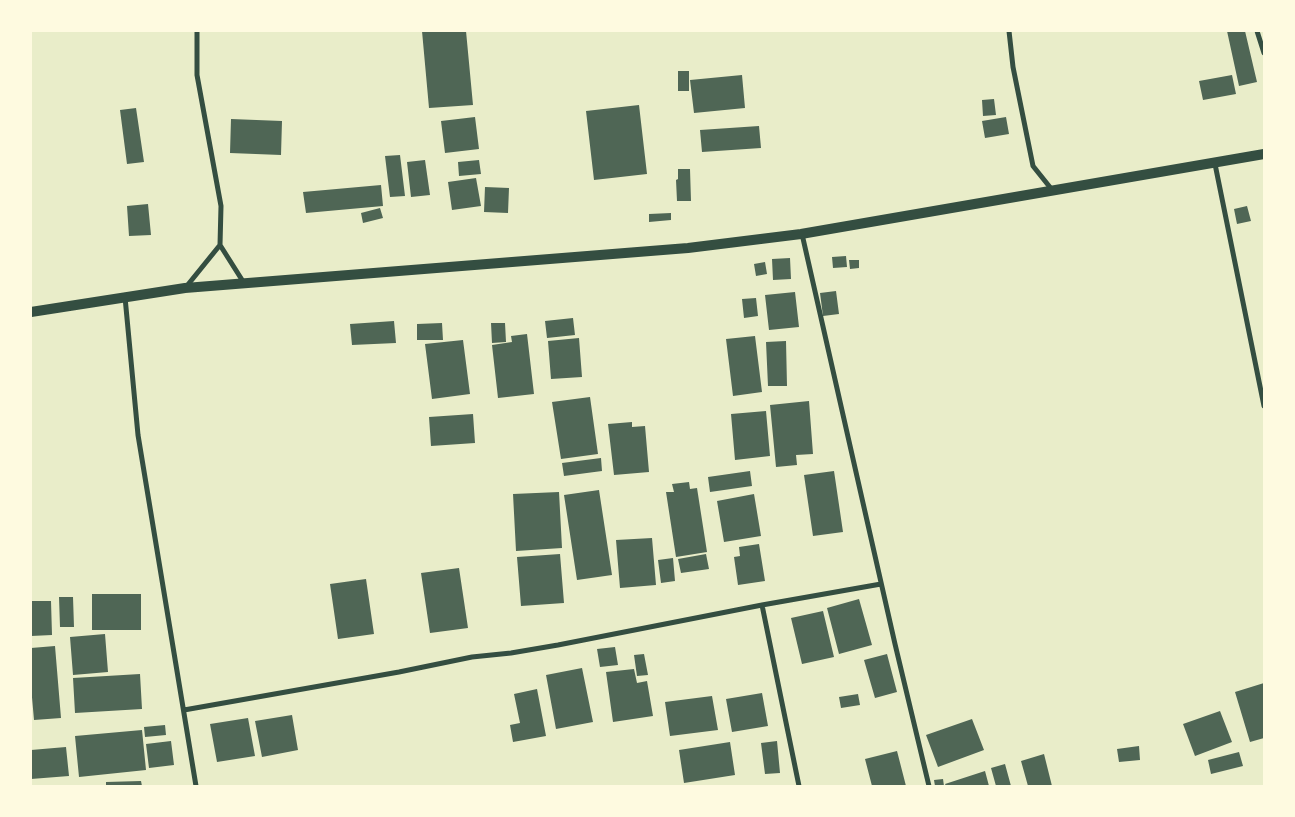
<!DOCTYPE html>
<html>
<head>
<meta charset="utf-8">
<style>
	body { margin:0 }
	#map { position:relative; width:1295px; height:817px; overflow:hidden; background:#e9edc9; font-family:"Times New Roman",serif }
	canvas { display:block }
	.frame { position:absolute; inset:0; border:32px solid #fefae0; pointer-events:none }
</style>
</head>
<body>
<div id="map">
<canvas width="1295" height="817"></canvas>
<div class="frame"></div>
</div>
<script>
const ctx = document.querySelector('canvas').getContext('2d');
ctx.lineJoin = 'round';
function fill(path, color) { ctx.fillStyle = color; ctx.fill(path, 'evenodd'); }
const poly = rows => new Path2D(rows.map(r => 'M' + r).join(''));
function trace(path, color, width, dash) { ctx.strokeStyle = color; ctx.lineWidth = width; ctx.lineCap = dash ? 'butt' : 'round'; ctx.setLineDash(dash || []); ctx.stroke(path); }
const building = poly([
	[422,31,466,31,473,105,429,108],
	[1227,31,1245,31,1257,82,1239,86],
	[678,71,689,71,689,91,678,91],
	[742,75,745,108,694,113,690,80],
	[1232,75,1236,94,1203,100,1199,81],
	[994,99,996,115,983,116,982,100],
	[639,105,647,174,594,180,586,111],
	[136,108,144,162,127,164,120,110],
	[475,117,479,149,445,153,441,121],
	[1006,117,1009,134,985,138,982,121],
	[231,119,282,121,281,155,230,153],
	[759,126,761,148,702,152,700,130],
	[400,155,405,196,390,197,385,156],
	[425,160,430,195,411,197,407,162],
	[479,160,481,174,459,176,458,162],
	[678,169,690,169,691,201,677,201,676,180,678,179],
	[476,178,481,206,452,210,448,182],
	[381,185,383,206,306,213,303,192],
	[485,187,509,188,508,213,484,212],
	[148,204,151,235,129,236,127,206],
	[1247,206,1251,221,1237,224,1234,209],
	[380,208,383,218,363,223,361,213],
	[671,213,671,220,649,222,649,214],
	[846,256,847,267,833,268,832,257],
	[790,258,791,279,773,280,772,259],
	[849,260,859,260,859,268,850,269],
	[765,262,767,274,756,276,754,264],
	[836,291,839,314,823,316,820,293],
	[795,292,799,327,769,330,765,295],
	[756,298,758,316,744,318,742,299],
	[573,318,575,335,547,338,545,321],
	[394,321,396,343,352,345,350,324],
	[442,323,443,340,417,340,417,324],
	[491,323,505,323,506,342,492,343],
	[527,334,534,394,498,398,492,345,512,342,511,336],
	[755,336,762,392,733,396,726,339],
	[579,338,582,377,551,379,548,341],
	[463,340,470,394,432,399,425,344],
	[786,341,787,386,768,386,766,342],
	[590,397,598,454,561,459,552,402],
	[809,401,813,454,796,455,797,465,776,467,770,405],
	[766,411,770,456,735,460,731,414],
	[473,414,475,443,431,446,429,417],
	[632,422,632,427,645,426,649,472,614,475,608,424],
	[601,458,602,471,564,476,562,463],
	[750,471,752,486,710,492,708,477],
	[834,471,843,532,813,536,804,475],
	[689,482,690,489,697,488,707,552,676,557,666,492,674,492,672,484],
	[599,490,612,575,577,580,564,495],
	[559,492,562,548,516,551,513,494],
	[754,494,761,536,724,542,717,501],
	[652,538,656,585,620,588,616,540],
	[759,544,765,581,738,585,734,557,740,556,739,547],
	[560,554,564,603,521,606,517,557],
	[706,554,709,569,681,573,678,559],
	[673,558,675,581,661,583,658,560],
	[459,568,468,628,430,633,421,573],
	[366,579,374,634,338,639,330,584],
	[92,594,141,594,141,630,92,630],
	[59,597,73,597,74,627,60,627],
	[859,599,872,645,839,654,827,608],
	[31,601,51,601,52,635,31,636],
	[823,611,834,657,802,664,791,618],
	[105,634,108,672,73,675,70,637],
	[55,646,61,718,34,720,31,686,31,648],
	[615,647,618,665,600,667,597,649],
	[644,654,648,675,637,676,634,655],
	[887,654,897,692,875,698,864,660],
	[582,668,593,722,556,729,546,675],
	[634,669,637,683,647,681,653,716,613,722,606,672],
	[140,674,142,709,75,713,73,678],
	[1264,683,1264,738,1250,742,1235,692],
	[537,689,546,736,513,742,510,725,520,723,514,694],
	[762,693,768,726,732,732,726,699],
	[858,694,860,705,841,708,839,697],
	[712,696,718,730,670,736,665,702],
	[1220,711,1232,742,1195,756,1183,724],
	[292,715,298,750,262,757,255,721],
	[248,718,255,756,217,762,210,724],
	[972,719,984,750,938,767,926,735],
	[165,725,166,735,145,737,144,727],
	[142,730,146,770,79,777,75,736],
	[171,741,174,765,149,768,146,744],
	[777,741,780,773,765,774,761,743],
	[730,742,735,775,684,783,679,750],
	[1139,746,1140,760,1119,762,1117,749],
	[66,747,69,776,31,779,31,750],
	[897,751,906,786,872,786,865,759],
	[1239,752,1243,766,1211,774,1208,760],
	[1044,754,1052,786,1028,786,1021,761],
	[1005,764,1011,786,996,786,991,768],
	[985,771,989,786,946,786,945,784],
	[943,779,944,786,935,786,934,780],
	[141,781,142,786,106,786,106,782]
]);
const minor = poly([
	[197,31,197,75,221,206,220,245,244,283],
	[1009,31,1013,67,1033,166,1053,191],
	[1257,31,1264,53],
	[1215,164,1264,406],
	[802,234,895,644,929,786],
	[186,287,220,245],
	[125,297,138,435,196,786],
	[762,605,799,786],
	[184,710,399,672,472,657,511,653,558,645,762,605,881,584]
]);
const secondary = poly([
	[31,312,185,288,688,248,801,234,1264,154]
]);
fill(building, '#4f6655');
trace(minor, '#344e41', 5);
trace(secondary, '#344e41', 10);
</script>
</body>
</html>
